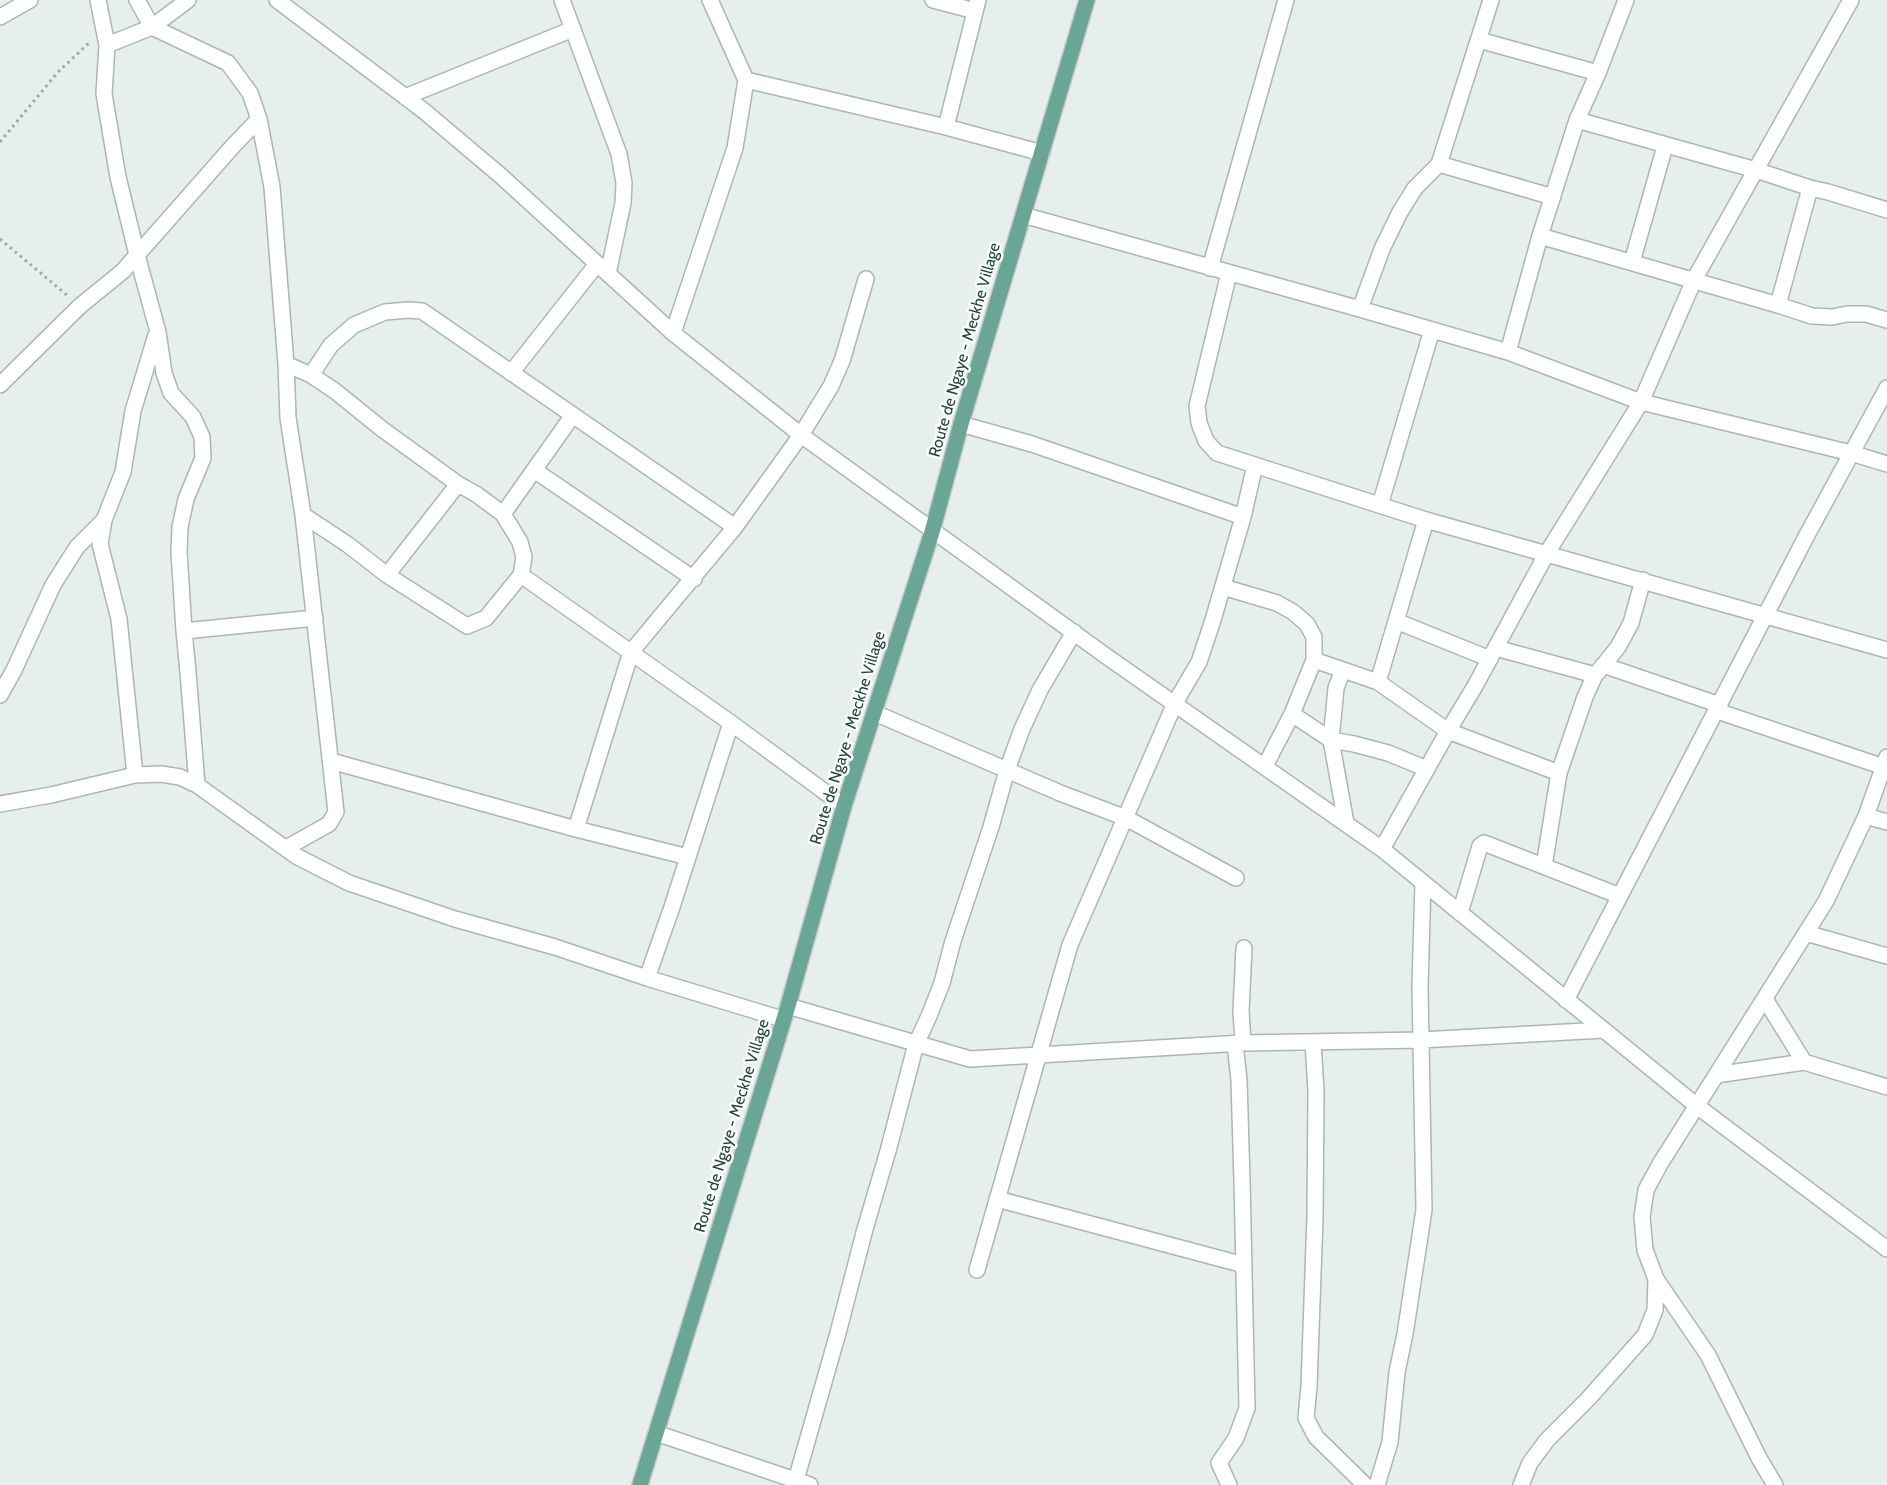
<!DOCTYPE html>
<html>
<head>
<meta charset="utf-8">
<style>
	body { margin:0 }
	canvas { display:block; background:#e6efeb }
</style>
</head>
<body>
<canvas width="1887" height="1485"></canvas>
<script>
const ctx = document.querySelector('canvas').getContext('2d');
ctx.lineJoin = 'round';
const poly = rows => new Path2D(rows.map(r => 'M' + r).join(''));
function trace(path, color, width, dash) { ctx.strokeStyle = color; ctx.lineWidth = width; ctx.lineCap = dash ? 'butt' : 'round'; ctx.setLineDash(dash || []); ctx.stroke(path); }
function write(font, color, halo, rows, align = 'center') {
  ctx.font = font + ' Cabin,sans-serif'; ctx.lineWidth = 5; ctx.setLineDash([]); ctx.textBaseline = 'middle'; ctx.strokeStyle = halo; ctx.fillStyle = color; for (const [text, x, y, turn = 0] of rows) {
    ctx.save(); ctx.translate(x, y); ctx.rotate((+turn || 0) * Math.PI / 180); ctx.textAlign = isNaN(turn) ? turn : align; if (halo) ctx.strokeText(text, 0, 0); ctx.fillText(text, 0, 0); ctx.restore();
  }
}
const path = poly([
	[0,142,58,72,90,42],
	[0,239,68,296]
]);
const minor = poly([
	[98,0,107,45],
	[137,0,152,27,228,63,250,93,259,119,272,187,286,364,288,418,303,515,336,812,329,824,286,848],
	[277,0,424,111,501,176,673,333,801,435,1106,656,1382,849,1697,1106,1887,1249],
	[562,0,619,154,624,183,623,203,608,274],
	[710,0,746,80,946,127,1042,153],
	[933,0,975,11],
	[0,17,30,0],
	[1479,40,1598,73],
	[405,97,573,29],
	[1577,120,1756,170,1810,188,1828,192,1887,210],
	[946,127,978,0],
	[1439,164,1553,197],
	[1023,215,1360,309,1508,352,1641,402,1851,453,1887,464],
	[1540,236,1778,305,1812,316,1832,317,1847,314,1866,314,1887,320],
	[1632,262,1665,146],
	[1210,268,1286,0],
	[1229,273,1197,406,1199,423,1206,441,1217,453,1426,520,1887,650],
	[1778,305,1810,188],
	[1360,309,1382,249,1400,212,1415,188,1439,164,1491,0],
	[673,333,735,148,746,80],
	[1508,352,1540,236,1577,120,1598,73,1626,0],
	[286,364,311,375,335,391,382,429,458,484],
	[511,373,597,264],
	[311,375,331,345,354,325,385,312,408,310,422,311,735,527],
	[0,385,80,306,123,271,137,255,118,177,104,94,107,45,152,27,188,0],
	[961,424,1032,444,1243,517],
	[534,470,694,579],
	[1380,505,1432,330],
	[303,515,347,544,387,575,467,626,486,618,521,575,731,723,844,806],
	[1426,520,1378,682,1448,731,1559,773,1544,866],
	[387,575,458,484,476,494,503,514],
	[521,575,524,557,520,542,503,514,573,415],
	[1223,587,1277,603,1293,612,1307,624,1314,637,1314,660,1292,714,1331,740,1346,823],
	[1396,621,1490,659],
	[184,631,315,618],
	[1496,648,1595,675,1585,697,1559,773],
	[1314,660,1378,682],
	[1603,665,1720,705],
	[1343,670,1336,688,1331,740,1354,744,1388,753,1427,769],
	[1598,672,1618,647,1631,623,1643,580],
	[0,695,14,670,53,585,77,547,104,520],
	[1717,711,1884,767],
	[875,713,1060,793,1126,818,1236,878],
	[331,761,576,829,688,857],
	[1265,766,1292,714],
	[135,775,119,619,100,544,104,520,123,472,133,411,156,335],
	[197,785,188,672,184,631,179,552,180,527,186,499,203,458,202,437,193,417,171,393,164,373,158,332,137,255,233,146,259,119],
	[0,804,51,795,135,775,161,774,180,777,197,785,296,856,349,883,455,919,555,947,647,978,782,1019],
	[1866,816,1887,822],
	[576,829,631,652,735,527,801,435,831,386,842,361,866,279],
	[1382,849,1448,731,1475,686,1547,553,1641,402,1694,280,1851,0],
	[1460,913,1480,846,1484,843,1620,896],
	[1806,933,1887,956],
	[647,978,672,907,731,723],
	[1765,999,1804,1062],
	[1566,1000,1807,535,1887,388],
	[788,1006,970,1059,1243,1043,1421,1040,1604,1030],
	[1313,1042,1316,1091,1315,1217,1309,1386,1306,1418,1316,1437,1365,1485],
	[1243,1043,1241,1011,1244,948],
	[1716,1075,1804,1062,1887,1087],
	[997,1199,1244,1265],
	[977,1270,1070,945,1175,703,1199,662,1213,620,1243,517,1255,465],
	[656,1433,810,1485],
	[796,1480,838,1333,865,1229,888,1151,916,1044,929,1016,942,983,953,941,991,827,1007,770,1022,729,1040,690,1074,632],
	[1229,1485,1219,1463,1236,1438,1247,1408,1242,1181,1239,1080,1235,1044],
	[1377,1485,1390,1442,1397,1372,1405,1334,1424,1210,1420,986,1423,883],
	[1521,1485,1530,1463,1547,1440,1588,1399,1645,1335,1655,1310,1656,1279],
	[1775,1485,1759,1458,1708,1355,1656,1279,1645,1250,1642,1217,1646,1190,1660,1164,1826,901,1866,816,1887,757]
]);
const major = poly([
	[640,1485,788,1006,844,806,932,532,961,424,1087,0]
]);
const streetNames = [
	["Route de Ngaye - Meckhe Village",965,350,-74],
	["Route de Ngaye - Meckhe Village",848,738,-73],
	["Route de Ngaye - Meckhe Village",732,1126,-73]
];
trace(minor, '#a8b8b2', 18);
trace(major, '#c2cac8', 18);
trace(path, '#86b3a5', 3, [2.5, 4]);
trace(minor, '#fff', 15);
trace(major, '#6aa596', 15);
write('16px', '#24423a', '#f7fbf9', streetNames);
</script>
</body>
</html>
